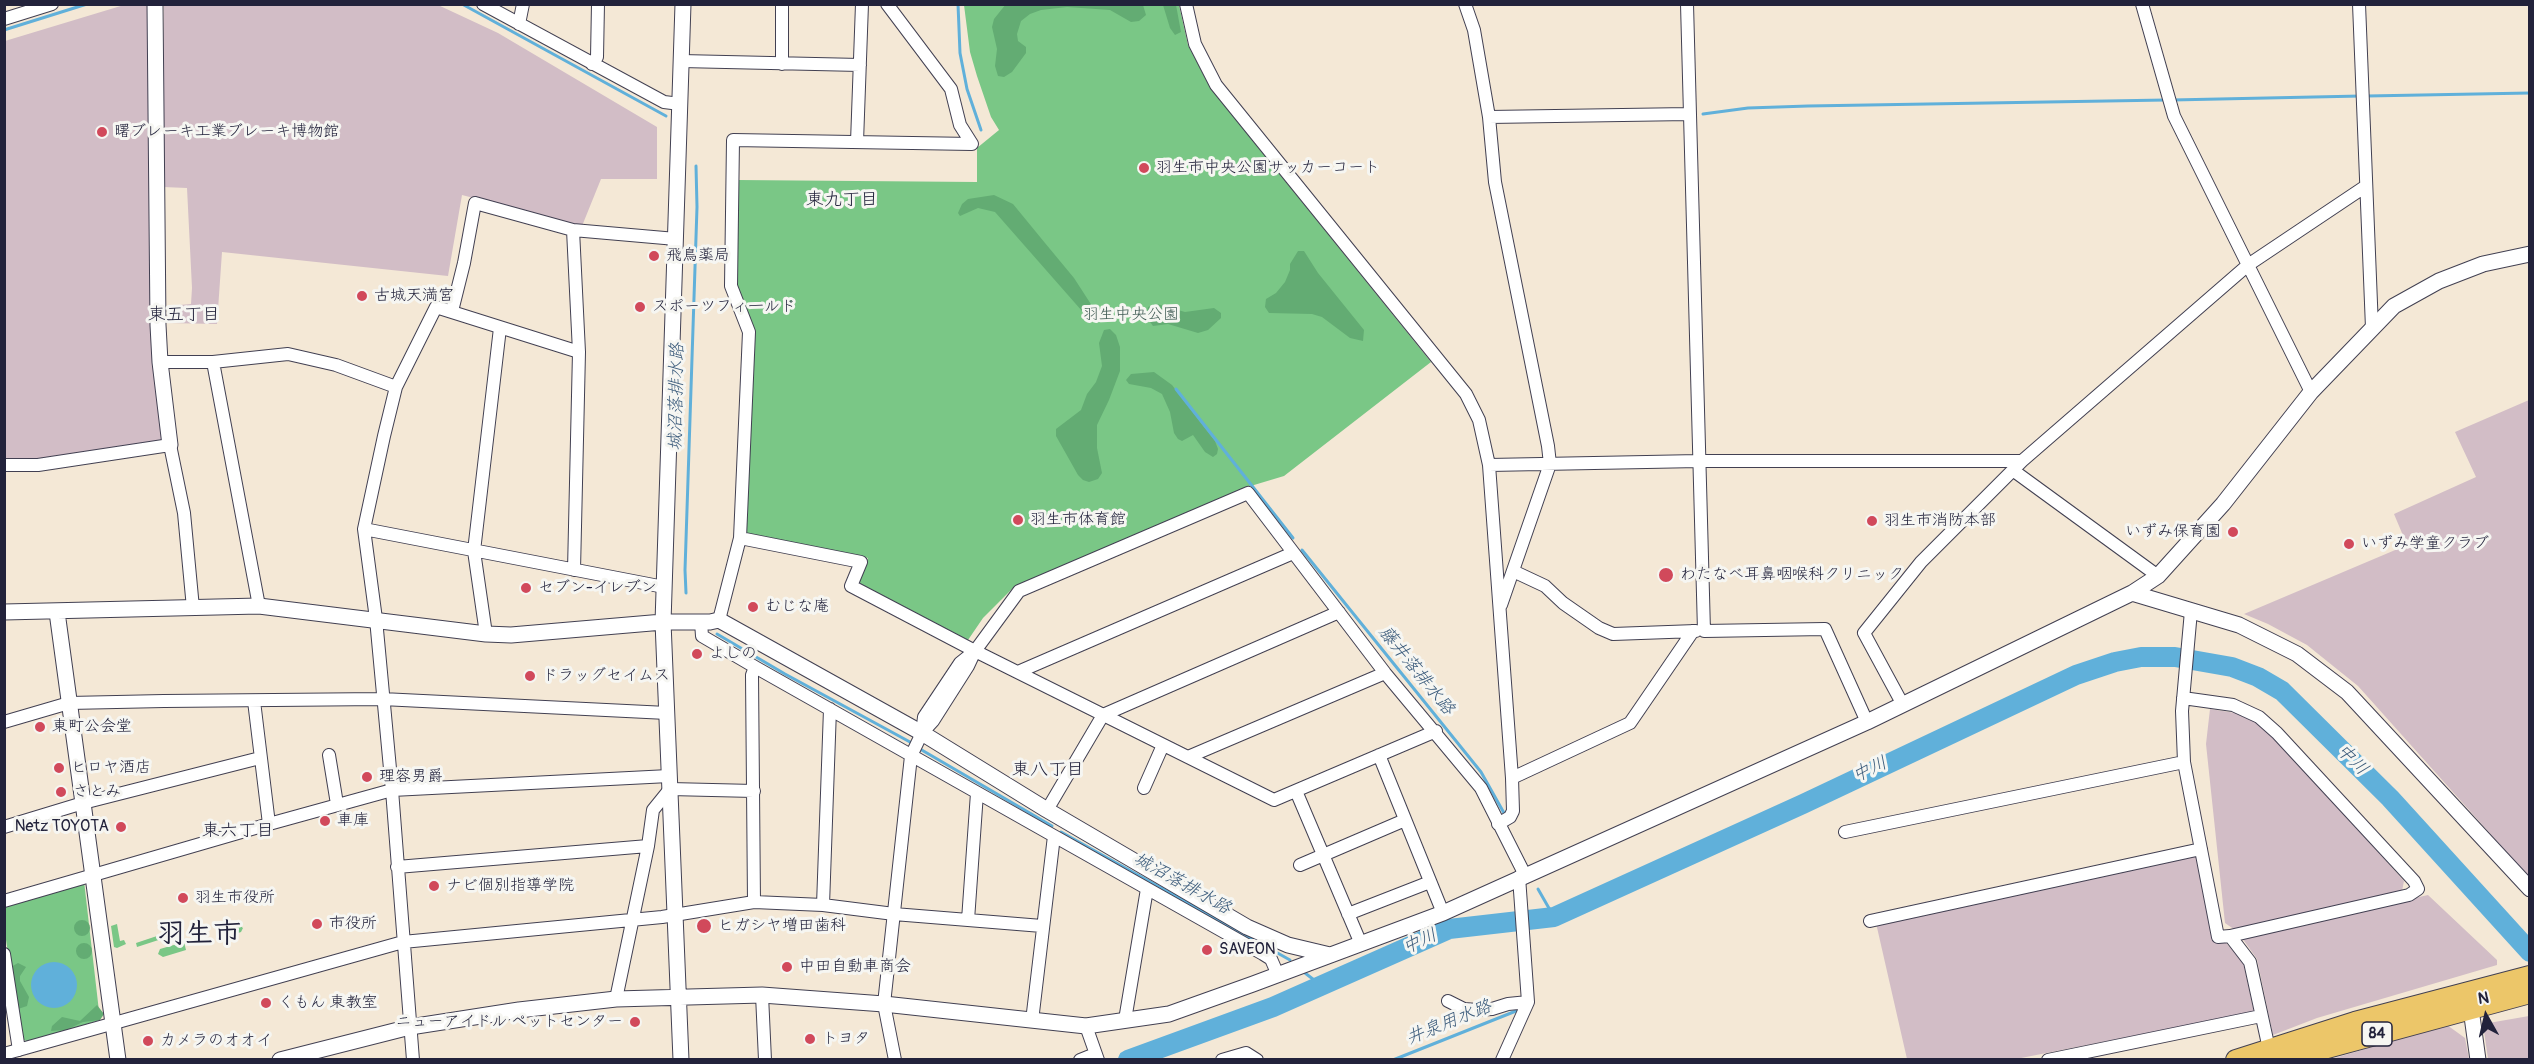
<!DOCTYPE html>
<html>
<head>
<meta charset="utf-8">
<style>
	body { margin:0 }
	#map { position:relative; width:2534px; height:1064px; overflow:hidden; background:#f4e8d6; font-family:Pangolin,sans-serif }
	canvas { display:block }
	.frame { position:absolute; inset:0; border:6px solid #22223b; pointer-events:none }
	.north { position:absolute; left:2456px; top:986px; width:60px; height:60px; -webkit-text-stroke:4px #f6f6f2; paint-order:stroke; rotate:352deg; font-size:16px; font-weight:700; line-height:24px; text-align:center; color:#22223b }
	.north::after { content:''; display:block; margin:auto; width:21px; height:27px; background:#22223b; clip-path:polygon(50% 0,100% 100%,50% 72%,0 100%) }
</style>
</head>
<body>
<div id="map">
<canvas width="2534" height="1064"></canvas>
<div class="frame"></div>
<div class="north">N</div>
</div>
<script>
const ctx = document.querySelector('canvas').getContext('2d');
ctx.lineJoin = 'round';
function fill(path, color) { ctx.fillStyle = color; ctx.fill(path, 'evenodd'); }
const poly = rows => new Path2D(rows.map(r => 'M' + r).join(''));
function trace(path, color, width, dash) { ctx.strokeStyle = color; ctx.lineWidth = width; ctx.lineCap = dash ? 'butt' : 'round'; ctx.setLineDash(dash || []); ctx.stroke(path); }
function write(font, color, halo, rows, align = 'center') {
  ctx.font = font + ' Pangolin,"Klee One",sans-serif'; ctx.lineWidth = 6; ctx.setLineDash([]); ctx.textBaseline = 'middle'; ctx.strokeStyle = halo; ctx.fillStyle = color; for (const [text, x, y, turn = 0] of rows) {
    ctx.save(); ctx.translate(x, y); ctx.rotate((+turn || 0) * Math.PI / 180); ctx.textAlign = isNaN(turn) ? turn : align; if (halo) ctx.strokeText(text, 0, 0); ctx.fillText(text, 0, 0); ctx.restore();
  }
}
const industrial = poly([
	[124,5,148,5,165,441,37,461,5,460,5,41],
	[164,5,438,5,498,33,657,127,657,179,601,179,582,226,462,195,448,276,222,252,217,324,167,323,168,306,191,304,192,288,187,188,163,187],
	[2529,400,2529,877,2358,686,2307,645,2268,624,2244,614,2407,545,2394,514,2476,477,2455,432],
	[2210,709,2242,714,2257,721,2273,735,2404,881,2402,891,2235,930,2225,923,2206,744],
	[2196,856,2216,943,2226,943,2243,962,2254,1012,2016,1059,1907,1059,1876,923],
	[2428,895,2497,960,2497,965,2317,1018,2273,1035,2257,959,2242,938],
	[2529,1016,2529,1059,2488,1059,2483,1024],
	[2447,1025,2465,1038,2469,1059,2328,1060]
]);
const green = poly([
	[964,5,1179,5,1188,45,1211,89,1431,362,1284,476,1244,488,1015,586,983,618,968,640,857,582,868,558,745,533,754,332,736,286,737,180,977,182,977,148,999,130,991,117,977,76,970,52],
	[84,881,100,1020,29,1042,24,1040,20,1036,5,933,4,907],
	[117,924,120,941,124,940,126,944,117,948,114,947,111,926],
	[239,925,243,928,241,932,219,939,216,932],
	[178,929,180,933,137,947,136,943],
	[184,942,186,950,163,957,158,954,160,949]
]);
const forest = poly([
	[1006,4,1143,5,1146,15,1139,21,1131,22,1110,10,1067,7,1041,10,1030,14,1021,21,1017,34,1018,41,1026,47,1026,53,1012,72,1004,77,998,76,995,66,997,49,992,27,994,19],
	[1163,5,1176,5,1181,32,1175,35,1170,28],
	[994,195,1013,204,1045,243,1074,278,1096,312,1096,320,1093,321,1082,311,995,212,978,208,960,216,958,213,962,204,968,199],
	[1298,251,1304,251,1318,273,1364,330,1363,341,1350,338,1322,317,1312,314,1269,313,1265,307,1266,299,1276,293,1285,282,1290,270,1290,264],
	[1157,304,1185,312,1214,308,1221,313,1221,318,1208,330,1198,333,1168,324,1153,326,1146,316,1148,307],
	[1110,329,1116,335,1120,347,1120,371,1109,400,1097,425,1097,448,1102,473,1098,479,1089,482,1083,480,1078,475,1056,436,1056,429,1081,410,1087,394,1096,382,1102,366,1099,343,1104,330],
	[1154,372,1172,385,1204,427,1215,441,1218,449,1217,454,1213,457,1205,452,1193,435,1182,441,1178,439,1174,433,1170,412,1162,394,1151,388,1129,384,1126,380,1131,374],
	'74 928a8 8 0 1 1 16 0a8 8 0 1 1-16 0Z',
	'76 951a8 8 0 1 1 16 0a8 8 0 1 1-16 0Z',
	[18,963,26,967,20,976,20,981,29,997,27,1006,18,1009,11,967],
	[97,1005,104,1014,100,1020,83,1022,66,1030,51,1031,52,1026,62,1017,80,1021]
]);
const water = poly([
	'31 985a23 23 0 1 1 46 0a23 23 0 1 1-46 0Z'
]);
const stream = poly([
	[462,4,666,116],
	[958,4,960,53,967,89,981,130],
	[4,30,87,4],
	[2367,96,2530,93],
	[2172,100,2361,96],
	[1703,114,1748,108,1808,106,2166,100],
	[1176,389,1293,538],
	[1302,550,1481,772,1504,813],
	[686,593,685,570,697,207,696,166],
	[717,634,785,674,910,742],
	[920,749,1052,826],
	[1061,832,1290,960],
	[1538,889,1554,917],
	[1305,973,1322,986],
	[1393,1060,1516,1011]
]);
const river = poly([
	[1128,1060,1273,1007,1449,929,1554,917,1803,804,2076,675,2115,662,2141,657,2175,657,2232,667,2258,677,2282,691,2390,798,2530,952]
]);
const minor = poly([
	[483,4,664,102,680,104],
	[782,4,782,64],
	[1186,4,1195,44,1216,85,1466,394,1479,420,1489,465,1512,778,1513,811,1510,817,1498,824],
	[1465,4,1474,30,1489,117,1495,182,1548,446,1550,464,1501,605],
	[1687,4,1704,631,1825,629,1867,722],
	[2142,4,2174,116,2311,392],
	[2359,4,2372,328],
	[4,19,52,4],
	[519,24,523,4],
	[681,61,860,65],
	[592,64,597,57,598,4],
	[1489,117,1689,114],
	[857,142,862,4],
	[573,230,579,352,574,570],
	[452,311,464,263,475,203,573,230,676,239],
	[160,362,213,362,288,354,336,365,396,387],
	[213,362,259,606],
	[2022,461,2248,265,2366,186],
	[4,465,38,465,170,445,184,513,193,608],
	[1489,465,1699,461,2022,461,1921,562,1864,633,1903,705],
	[2014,471,2158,576],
	[364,529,664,587],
	[740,538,861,562,851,586,975,651,1274,800,1436,731],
	[1513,571,1545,586,1563,603,1599,628,1613,634,1696,631],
	[2191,611,2182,711,2184,762,2218,937,2230,936,2250,962,2269,1049],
	[719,620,740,538,749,332,731,286,733,140,972,144,960,125,951,89,887,4],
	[701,622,702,636,755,667,752,675,754,902],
	[486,634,474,551,500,328],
	[975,651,1019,591,1248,493,1385,673,1481,788,1525,875],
	[755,667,1054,836,1032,1021],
	[1018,672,1293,553],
	[2183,698,2233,705,2259,717,2277,733,2414,881,2418,889,2409,895,2230,936],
	[254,701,269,824],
	[4,722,69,703,164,701,382,699,667,713],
	[329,755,337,804],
	[1379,755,1443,913],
	[1188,757,1385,673],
	[1512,778,1630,723,1693,631],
	[1144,788,1163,745],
	[1296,791,1361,944],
	[1047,810,1103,715,1339,612],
	[4,827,83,803,260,758],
	[1845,832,2184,762],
	[1054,836,1263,954,1271,959,1278,975],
	[1300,865,1405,820],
	[397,867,648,846],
	[4,901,269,824,392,790,669,776],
	[823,905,830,709],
	[1348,914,1430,882],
	[968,920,977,793],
	[1870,921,2201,849],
	[4,954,19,1050],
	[762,995,765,1060],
	[616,999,648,846,653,810,670,789,754,791],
	[1448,1001,1464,1009,1478,1010,1492,1009,1508,1004,1528,1002],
	[1125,1020,1147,889],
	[1086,1026,1098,1060],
	[4,1054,403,942,662,917,754,902,823,905,894,914,1042,926],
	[413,1060,392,790,376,619,364,529,384,436,396,387,436,307,579,352],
	[895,1060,884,1004,911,756,922,733,933,721,968,666,975,651,960,663,924,717,922,733],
	[1080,1060,1095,1054],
	[1222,1060,1246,1053,1257,1060],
	[1502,1060,1528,1002,1519,877],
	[2048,1060,2261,1016]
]);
const tertiary = poly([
	[155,4,158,325,160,362,170,445],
	[2132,593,2239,625,2297,654,2347,692,2530,889],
	[4,612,259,606,486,634,511,635,663,622,710,622,719,620,922,733,1047,810,1247,927,1288,945,1330,955],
	[57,612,118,1060],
	[2467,1000,2471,1009,2478,1060],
	[280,1060,410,1027,519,1010,616,999,762,995,884,1004,1086,1026,1169,1014,1253,984,1443,913,1867,722,2132,593,2158,576,2223,504,2311,392,2394,306,2439,281,2483,264,2530,254],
	[681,1060,663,622,683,4]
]);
const primary = poly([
	[2236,1060,2355,1022,2530,976],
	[2283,1060,2530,993]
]);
const markers = [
	[102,132,6,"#d1495b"],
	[1144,168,6,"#d1495b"],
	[654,256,6,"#d1495b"],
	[362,296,6,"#d1495b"],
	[640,307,6,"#d1495b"],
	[1018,520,6,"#d1495b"],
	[1872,521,6,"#d1495b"],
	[2233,532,6,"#d1495b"],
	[2349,544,6,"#d1495b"],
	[1666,575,8,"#d1495b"],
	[526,588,6,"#d1495b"],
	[753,607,6,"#d1495b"],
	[697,654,6,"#d1495b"],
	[530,676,6,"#d1495b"],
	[40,727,6,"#d1495b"],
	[59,768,6,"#d1495b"],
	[367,777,6,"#d1495b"],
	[61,792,6,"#d1495b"],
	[325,821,6,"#d1495b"],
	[121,827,6,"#d1495b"],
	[434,886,6,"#d1495b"],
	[183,898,6,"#d1495b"],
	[317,924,6,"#d1495b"],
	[704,926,8,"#d1495b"],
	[1207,950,6,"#d1495b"],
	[787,967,6,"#d1495b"],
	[266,1003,6,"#d1495b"],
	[635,1022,6,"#d1495b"],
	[810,1039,6,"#d1495b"],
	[148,1041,6,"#d1495b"]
];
const shields = [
	[2377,1034,30]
];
const shieldNames = [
	["84",2377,1034]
];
const poiNames = [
	["曙ブレーキ工業ブレーキ博物館",114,132],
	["羽生市中央公園サッカーコート",1156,168],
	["飛鳥薬局",666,256],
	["古城天満宮",374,296],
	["スポーツフィ一ルド",652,307],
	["羽生市体育館",1030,520],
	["羽生市消防本部",1884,521],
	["いずみ保育園",2221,532,"right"],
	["いずみ学童クラブ",2361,544],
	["わたなべ耳鼻咽喉科クリニック",1680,575],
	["セブン-イレブン",538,588],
	["むじな庵",765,607],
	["よしの",709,654],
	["ドラッグセイムス",542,676],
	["東町公会堂",52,727],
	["ヒロヤ酒店",71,768],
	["理容男爵",379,777],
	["さとみ",73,792],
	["車庫",337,821],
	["Netz TOYOTA",109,827,"right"],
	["ナビ個別指導学院",446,886],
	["羽生市役所",195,898],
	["市役所",329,924],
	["ヒガシヤ増田歯科",718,926],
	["SAVEON",1219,950],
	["中田自動車商会",799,967],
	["くもん 東教室",278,1003],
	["ニューアイドル ペットセンター",623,1022,"right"],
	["トヨタ",822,1039],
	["カメラのオオイ",160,1041]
];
const parkNames = [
	["羽生中央公園",1131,315]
];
const neighbourhoodNames = [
	["東九丁目",842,200],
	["東五丁目",184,315],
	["東八丁目",1048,770],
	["東六丁目",238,831]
];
const waterNames = [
	["城沼落排水路",677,397,-89],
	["藤井落排水路",1416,671,51],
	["中川",2352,760,45],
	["中川",1870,770,-25],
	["城沼落排水路",1182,884,29],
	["中川",1420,942,-24],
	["井泉用水路",1449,1023,-22]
];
const townNames = [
	["羽生市",199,935]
];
fill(industrial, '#d2bdc6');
fill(green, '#7ac786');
fill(forest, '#63ac73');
fill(water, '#60b0da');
trace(stream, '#60b0da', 3);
trace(river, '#60b0da', 20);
trace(minor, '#424052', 14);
trace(tertiary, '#424052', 17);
trace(primary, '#424052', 22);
trace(minor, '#fff', 12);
trace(tertiary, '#fff', 15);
trace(primary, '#ecc669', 20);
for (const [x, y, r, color] of markers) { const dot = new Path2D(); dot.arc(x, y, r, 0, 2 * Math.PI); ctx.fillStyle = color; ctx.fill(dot); trace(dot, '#f6f6f2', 2); }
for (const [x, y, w] of shields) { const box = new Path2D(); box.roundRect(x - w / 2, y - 12, w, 24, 4.5); ctx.fillStyle = '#f6f6f2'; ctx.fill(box); trace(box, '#22223b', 1.5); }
write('bold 15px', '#22223b', null, shieldNames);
write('16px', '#22223b', '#f6f6f2', poiNames, 'left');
write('16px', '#415c55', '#f6f6f2', parkNames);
write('18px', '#22223b', '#f6f6f2', neighbourhoodNames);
write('italic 18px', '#3b5b7b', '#f6f6f2', waterNames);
write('bold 28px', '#22223b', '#f6f6f2', townNames);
</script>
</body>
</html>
